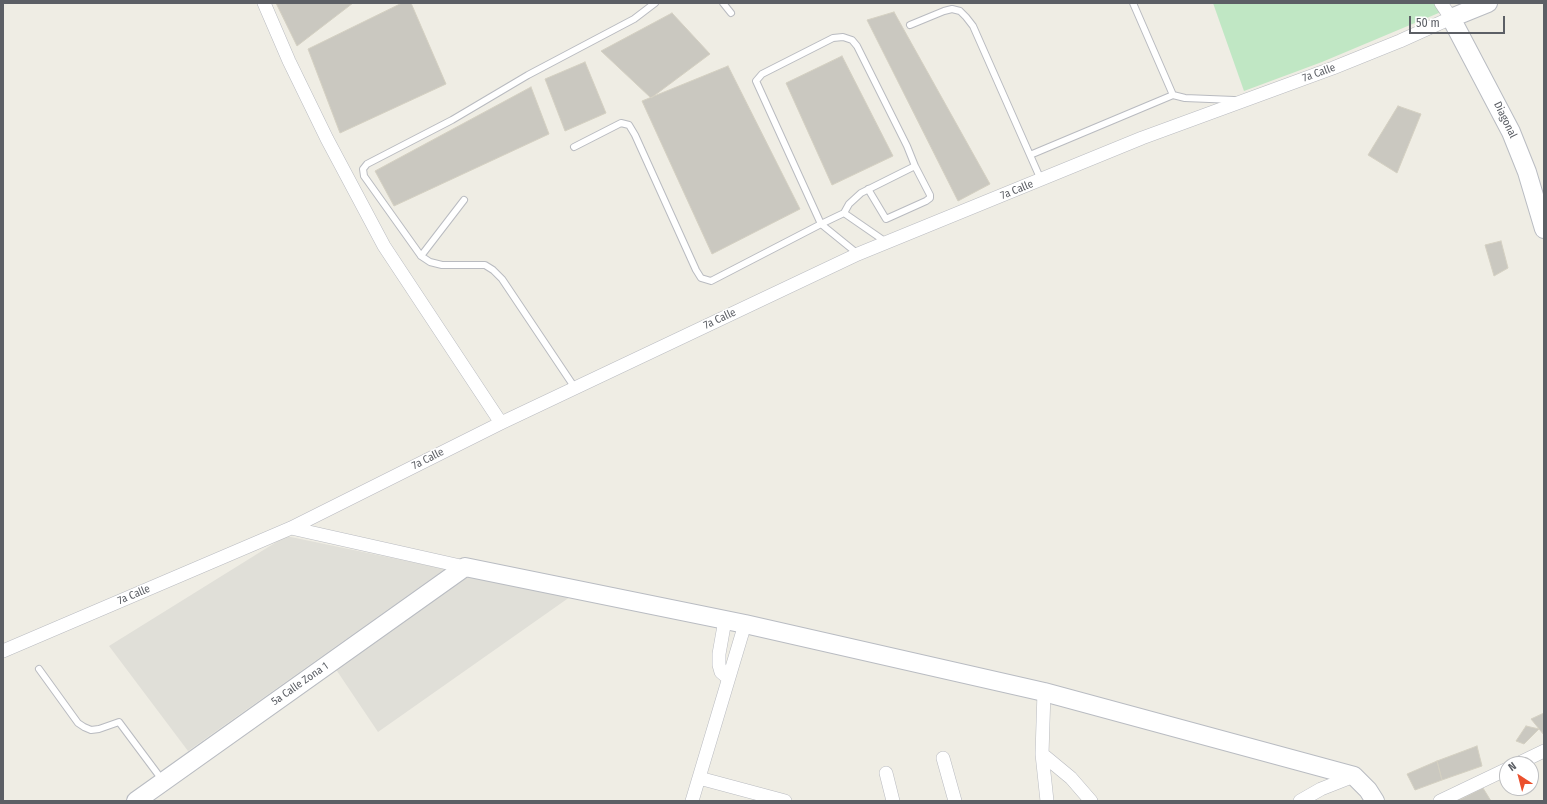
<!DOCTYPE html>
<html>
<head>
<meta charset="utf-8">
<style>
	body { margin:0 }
	#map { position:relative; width:1547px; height:804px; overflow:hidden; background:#efede4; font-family:"Fira Sans Condensed",sans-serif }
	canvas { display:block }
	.frame { position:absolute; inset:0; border:4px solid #5c5f65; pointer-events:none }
	.north { position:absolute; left:1499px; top:756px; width:40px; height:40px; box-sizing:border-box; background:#fff; border:1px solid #bebfc1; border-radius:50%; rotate:324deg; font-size:11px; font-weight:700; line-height:16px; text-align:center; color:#5c5f65 }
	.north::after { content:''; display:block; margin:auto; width:14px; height:18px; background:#eb502d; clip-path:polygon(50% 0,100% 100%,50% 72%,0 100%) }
	.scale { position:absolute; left:1409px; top:16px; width:96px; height:18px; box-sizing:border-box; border:2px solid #5c5f65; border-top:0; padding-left:5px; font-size:12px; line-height:14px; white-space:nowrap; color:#5c5f65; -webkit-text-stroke:3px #fff; paint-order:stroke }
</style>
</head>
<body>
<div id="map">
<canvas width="1547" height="804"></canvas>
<div class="frame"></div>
<div class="north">N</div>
<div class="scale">50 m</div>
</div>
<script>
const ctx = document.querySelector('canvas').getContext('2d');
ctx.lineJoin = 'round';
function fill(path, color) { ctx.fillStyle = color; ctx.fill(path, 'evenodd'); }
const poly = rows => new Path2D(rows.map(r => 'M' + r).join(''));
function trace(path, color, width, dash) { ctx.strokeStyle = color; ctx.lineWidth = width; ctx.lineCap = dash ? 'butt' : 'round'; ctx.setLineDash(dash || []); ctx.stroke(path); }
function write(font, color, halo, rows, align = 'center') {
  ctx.font = font + ' "Fira Sans Condensed",sans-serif'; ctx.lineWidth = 3; ctx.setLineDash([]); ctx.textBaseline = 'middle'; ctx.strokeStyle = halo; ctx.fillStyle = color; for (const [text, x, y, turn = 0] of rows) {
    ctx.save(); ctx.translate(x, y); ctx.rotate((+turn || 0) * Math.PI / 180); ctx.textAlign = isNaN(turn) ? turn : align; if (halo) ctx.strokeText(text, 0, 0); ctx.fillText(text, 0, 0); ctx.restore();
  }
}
const industrial = poly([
	[286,536,445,569,188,751,109,646],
	[465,572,577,592,378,732,333,665]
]);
const green = poly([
	[1213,3,1435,3,1441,12,1322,62,1244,91]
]);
const building = poly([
	[276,3,353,3,297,46,276,3],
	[402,3,411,3,446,84,340,133,308,49,402,3],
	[894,12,990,184,958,201,867,20,894,12],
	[672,13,710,54,651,98,601,51,672,13],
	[842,56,893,156,832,185,786,83,842,56],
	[585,62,606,113,565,131,545,79,585,62],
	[728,66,800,209,712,254,642,101,728,66],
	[531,87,549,134,394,206,375,171,531,87],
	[1398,106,1421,114,1397,173,1368,155,1398,106],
	[1501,241,1508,268,1494,276,1485,245,1501,241],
	[1544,713,1544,735,1531,719,1544,713],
	[1526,726,1539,729,1524,744,1516,741,1526,726],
	[1477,746,1482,766,1442,780,1437,761,1477,746],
	[1437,761,1442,780,1415,790,1407,774,1437,761],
	[1483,788,1491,801,1457,801,1483,788]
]);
const lane = poly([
	[723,3,731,13],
	[1133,3,1173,95],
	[910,25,944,11,952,9,960,11,966,17,973,26,1041,180],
	[574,147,621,123,629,125,635,135,696,270,701,278,711,281,821,224,756,81,762,74,833,38,843,37,852,40,857,46,907,146,915,166,861,193,849,204,844,213,821,224,858,254],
	[1030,155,1173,95,1185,98,1234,100],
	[868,189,886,219,926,201,930,198,930,195,915,166],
	[844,213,886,242],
	[421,256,464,200],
	[575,388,502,279,493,270,485,265,442,265,430,262,421,256,364,176,363,169,367,164,452,120,528,75,634,19,655,3],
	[39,669,78,723,84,727,91,730,99,729,119,722,163,781]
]);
const street = poly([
	[264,3,289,61,327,139,384,246,501,423],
	[291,528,465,567],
	[725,620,719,654,719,665,721,672,728,678],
	[3,651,291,528,501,423,858,254,1142,138,1333,68,1400,41,1451,18,1441,3],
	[1044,692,1042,754,1047,801],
	[1042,754,1071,778,1091,801],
	[943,758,955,801],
	[1517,764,1544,751],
	[886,773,893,801],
	[699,778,785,801],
	[692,801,745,624],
	[1300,801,1321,789,1354,776],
	[1440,801,1507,769]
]);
const secondary = poly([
	[1488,3,1451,18,1511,132,1527,172,1544,229],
	[136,801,465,567,745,624,1044,692,1354,776,1368,790,1375,801]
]);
const streetNames = [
	["7a Calle",1319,73,-20],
	["Diagonal",1505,120,64],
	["7a Calle",1017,190,-22],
	["7a Calle",720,319,-25],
	["7a Calle",428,459,-27],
	["7a Calle",134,595,-23],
	["5a Calle Zona 1",300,684,-35]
];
fill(industrial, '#e0dfd8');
fill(green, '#c0e7c4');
fill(building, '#cac8c0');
trace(building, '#d4d0c2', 1);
trace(lane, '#b9bbc0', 8);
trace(street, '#b9bbc0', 14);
trace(secondary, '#b9bcc2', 20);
trace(lane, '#fff', 6);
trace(street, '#fff', 13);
trace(secondary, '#fff', 18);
write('11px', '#5c5f65', '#fff', streetNames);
</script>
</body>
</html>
